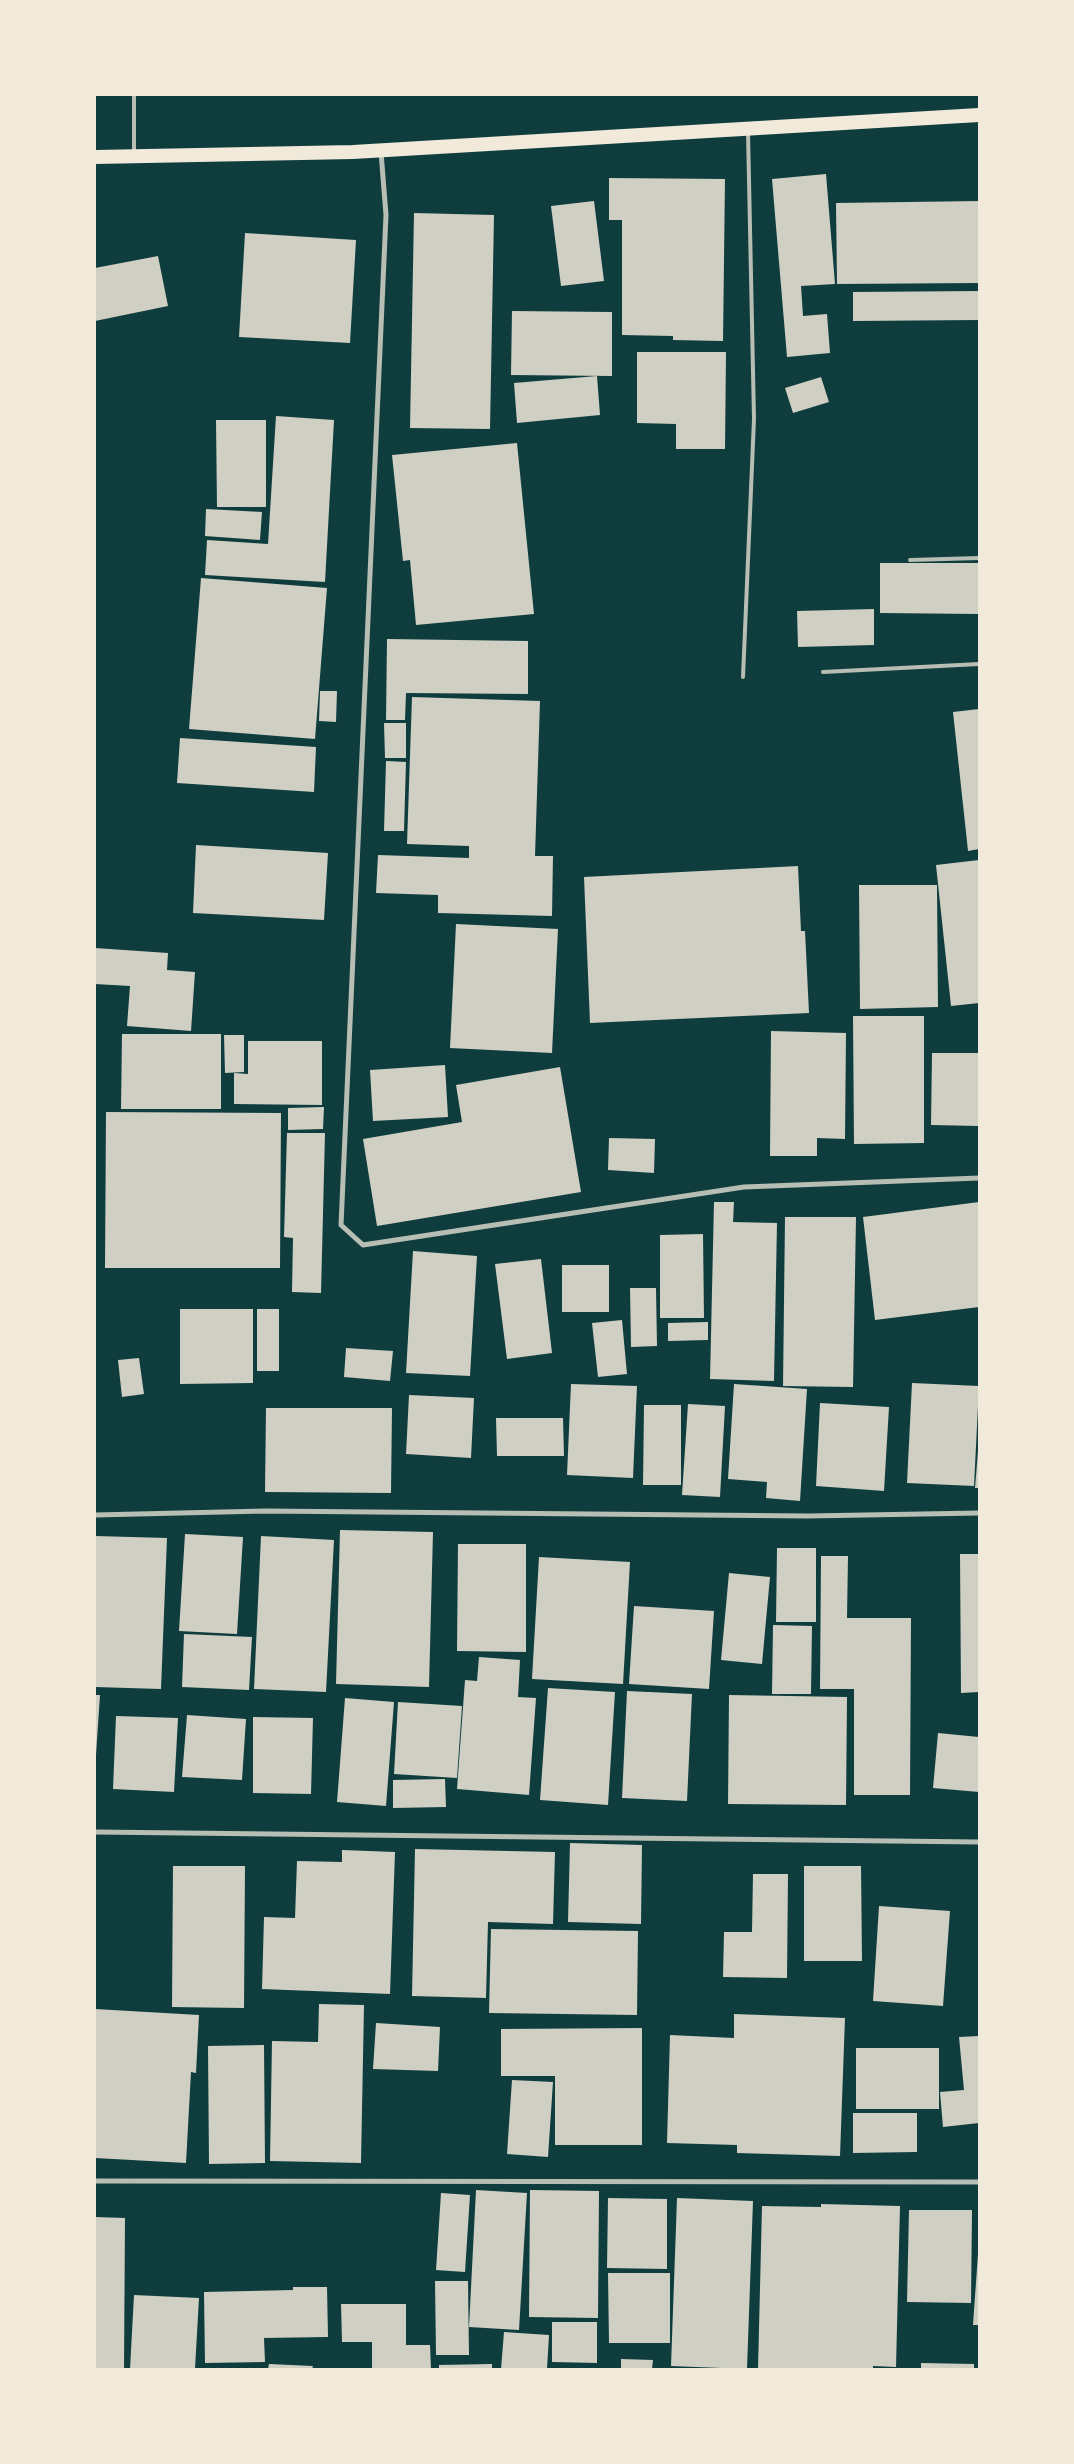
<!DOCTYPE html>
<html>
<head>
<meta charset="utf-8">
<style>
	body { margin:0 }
	#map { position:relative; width:1074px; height:2464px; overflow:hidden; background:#0f3d3e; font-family:Lora,serif }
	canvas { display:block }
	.frame { position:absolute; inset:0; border:96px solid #f1e9da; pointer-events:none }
</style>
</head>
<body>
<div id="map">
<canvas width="1074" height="2464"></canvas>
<div class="frame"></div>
</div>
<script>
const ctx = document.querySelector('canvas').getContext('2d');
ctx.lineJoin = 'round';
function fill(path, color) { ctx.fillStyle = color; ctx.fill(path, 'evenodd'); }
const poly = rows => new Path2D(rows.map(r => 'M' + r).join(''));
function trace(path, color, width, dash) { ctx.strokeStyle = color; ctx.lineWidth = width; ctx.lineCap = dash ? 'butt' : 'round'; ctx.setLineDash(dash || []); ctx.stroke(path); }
const building = poly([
	[826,174,835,284,801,286,803,316,827,314,830,353,787,357,772,179],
	[609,178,725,179,723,341,673,340,673,336,622,335,622,220,609,220],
	[594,201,604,281,561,286,551,206],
	[979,201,979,283,837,284,836,203],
	[414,213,494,215,490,429,410,428],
	[245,233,356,240,350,343,239,337],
	[158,256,168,306,95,321,95,268],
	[979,291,979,320,853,321,853,292],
	[512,311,612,312,612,376,511,375],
	[637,352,726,352,725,449,676,449,676,424,637,423],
	[597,376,600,415,517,423,514,383],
	[821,377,829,402,793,413,785,388],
	[276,416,334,420,325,582,205,575,207,540,268,544],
	[216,420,266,420,266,507,217,507],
	[517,443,534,614,416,625,410,560,403,561,392,455],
	[206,509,262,512,260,540,205,536],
	[880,563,979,563,979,614,880,613],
	[201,578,327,588,315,739,189,729],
	[874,609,874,645,798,647,797,611],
	[387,639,528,641,528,694,406,693,405,720,386,720],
	[320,691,337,691,336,722,319,721],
	[412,697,540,701,535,856,553,856,552,916,438,913,438,895,376,893,378,855,469,858,469,846,407,844],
	[979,709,979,849,968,851,953,712],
	[384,723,406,723,406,758,385,758],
	[180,738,316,747,314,792,177,783],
	[386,761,406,762,404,831,384,831],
	[196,845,328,853,324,920,193,913],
	[979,860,979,1003,951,1006,936,865],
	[798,866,801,931,805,931,809,1013,590,1023,584,877],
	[859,885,937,885,938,1007,860,1009],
	[456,924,558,929,552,1053,450,1048],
	[95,948,168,953,167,970,195,972,191,1031,127,1026,130,986,95,984],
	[853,1016,924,1016,924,1143,854,1144],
	[771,1031,846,1033,845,1139,817,1138,817,1156,770,1156],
	[122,1034,221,1034,221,1109,121,1109],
	[224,1035,244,1035,244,1072,225,1073],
	[248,1041,322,1041,322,1105,234,1104,234,1073,248,1074],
	[932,1053,979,1053,979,1126,931,1125],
	[445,1065,448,1117,373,1121,370,1070],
	[560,1067,581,1192,377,1226,363,1139,462,1122,456,1085],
	[324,1107,323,1129,288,1130,288,1108],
	[106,1112,281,1113,280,1268,105,1268],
	[287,1133,325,1133,321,1293,292,1292,293,1238,284,1237],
	[609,1138,655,1139,654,1173,608,1170],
	[714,1202,734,1202,733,1222,777,1223,774,1381,710,1379],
	[979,1202,979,1307,875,1320,863,1217],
	[785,1217,856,1217,853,1387,783,1386],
	[703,1234,704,1318,660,1318,660,1235],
	[413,1251,477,1256,470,1376,406,1373],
	[541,1259,552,1353,507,1359,495,1264],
	[562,1265,609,1265,609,1312,562,1312],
	[630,1288,656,1288,657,1346,631,1347],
	[180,1309,253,1309,253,1383,180,1384],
	[257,1309,279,1309,279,1371,257,1371],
	[622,1320,627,1374,598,1377,592,1323],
	[708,1322,708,1340,668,1341,668,1323],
	[346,1348,393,1351,390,1381,344,1377],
	[139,1358,144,1394,122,1397,118,1360],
	[912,1383,979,1386,974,1486,907,1483],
	[571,1384,637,1386,633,1478,567,1475],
	[734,1384,807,1389,800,1501,766,1498,767,1482,728,1479],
	[409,1395,474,1398,471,1458,406,1454],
	[820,1403,889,1407,884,1491,816,1486],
	[688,1404,725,1406,720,1497,682,1495],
	[644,1405,681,1405,681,1485,643,1485],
	[266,1408,392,1408,391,1493,265,1492],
	[496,1418,563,1418,564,1456,497,1456],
	[978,1451,979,1451,979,1488,975,1488],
	[340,1530,433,1532,429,1687,336,1684],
	[185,1534,243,1537,237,1634,179,1631],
	[95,1536,167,1538,161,1689,95,1687],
	[261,1536,334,1540,326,1692,254,1689],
	[458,1544,526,1544,526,1652,457,1651],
	[777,1548,816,1548,816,1622,776,1622],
	[960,1554,979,1554,979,1692,961,1693],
	[821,1556,848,1556,847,1618,911,1618,910,1795,854,1795,854,1689,820,1689],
	[539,1557,630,1562,623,1684,532,1679],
	[729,1573,770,1577,762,1664,721,1660],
	[634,1606,714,1611,709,1689,629,1684],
	[773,1625,812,1626,811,1694,772,1694],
	[184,1634,252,1637,249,1690,182,1687],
	[479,1657,520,1660,518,1697,536,1698,529,1795,457,1789,465,1680,477,1681],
	[548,1688,615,1692,608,1805,540,1800],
	[627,1691,692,1694,687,1801,622,1798],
	[95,1695,100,1695,96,1755,95,1755],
	[729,1695,847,1697,846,1805,728,1804],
	[345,1698,394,1702,386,1806,337,1802],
	[398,1702,462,1706,457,1778,394,1774],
	[187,1715,246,1719,242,1780,182,1777],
	[116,1716,178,1718,174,1792,113,1789],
	[253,1717,313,1718,311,1794,253,1793],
	[938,1733,979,1737,979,1792,933,1788],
	[445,1779,446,1807,393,1808,393,1780],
	[570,1843,642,1845,641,1924,568,1922],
	[415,1849,555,1852,553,1924,488,1922,486,1998,412,1996],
	[342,1850,395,1852,390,1994,262,1989,264,1917,295,1918,297,1861,342,1862],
	[173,1866,245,1866,244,2008,172,2007],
	[804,1866,861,1866,862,1961,804,1961],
	[753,1874,788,1874,787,1978,723,1977,724,1932,752,1932],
	[879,1906,950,1911,943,2006,873,2001],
	[491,1929,638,1931,637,2015,489,2013],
	[319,2004,364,2005,361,2163,270,2161,272,2041,318,2042],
	[95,2009,199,2015,196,2073,191,2072,186,2163,95,2158],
	[734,2014,845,2018,840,2156,737,2153,737,2145,667,2143,670,2035,734,2038],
	[376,2023,440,2027,438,2071,373,2069],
	[642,2028,642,2145,555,2145,555,2076,501,2076,501,2029],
	[979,2036,979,2123,943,2127,940,2092,964,2090,959,2037],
	[264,2045,265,2163,209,2164,208,2046],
	[856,2048,939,2048,939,2109,856,2109],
	[512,2080,553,2082,548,2157,507,2154],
	[853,2113,917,2113,917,2152,853,2153],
	[476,2190,527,2193,519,2330,469,2327],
	[530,2190,599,2191,598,2318,529,2317],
	[441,2193,470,2195,465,2272,436,2270],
	[608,2198,667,2199,667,2269,607,2268],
	[677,2198,753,2201,747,2369,671,2366],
	[821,2204,900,2206,896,2367,873,2366,873,2369,758,2369,762,2206,821,2207],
	[909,2210,972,2210,971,2303,907,2302],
	[95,2217,125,2218,124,2369,95,2369],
	[978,2254,979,2254,979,2325,973,2325],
	[608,2273,670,2273,670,2343,609,2343],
	[435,2281,468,2281,469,2355,436,2355],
	[293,2287,327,2287,328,2337,264,2338,265,2362,205,2363,204,2292,293,2290],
	[134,2295,199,2298,195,2369,130,2369],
	[341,2304,406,2304,406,2345,430,2345,431,2369,372,2369,372,2342,342,2342],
	[552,2322,597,2322,597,2363,552,2362],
	[504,2332,549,2335,547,2369,501,2369],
	[621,2359,653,2360,652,2369,621,2369],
	[921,2363,974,2364,974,2369,921,2369],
	[269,2364,313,2366,312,2369,268,2369],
	[492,2364,492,2369,439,2369,439,2365]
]);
const service = poly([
	[134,154,134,95],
	[910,560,979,558],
	[823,672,979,664],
	[743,677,754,419,748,132]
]);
const minor = poly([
	[381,152,386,215,341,1225,363,1245,744,1187,979,1178],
	[95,1515,265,1511,808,1516,979,1513],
	[95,1832,979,1842],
	[95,2181,979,2182]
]);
const trunk = poly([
	[95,157,353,152,979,115]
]);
fill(building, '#cfcfc3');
trace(service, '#b8beb3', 4);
trace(minor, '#b8beb3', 5);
trace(trunk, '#f1e9da', 14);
</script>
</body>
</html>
